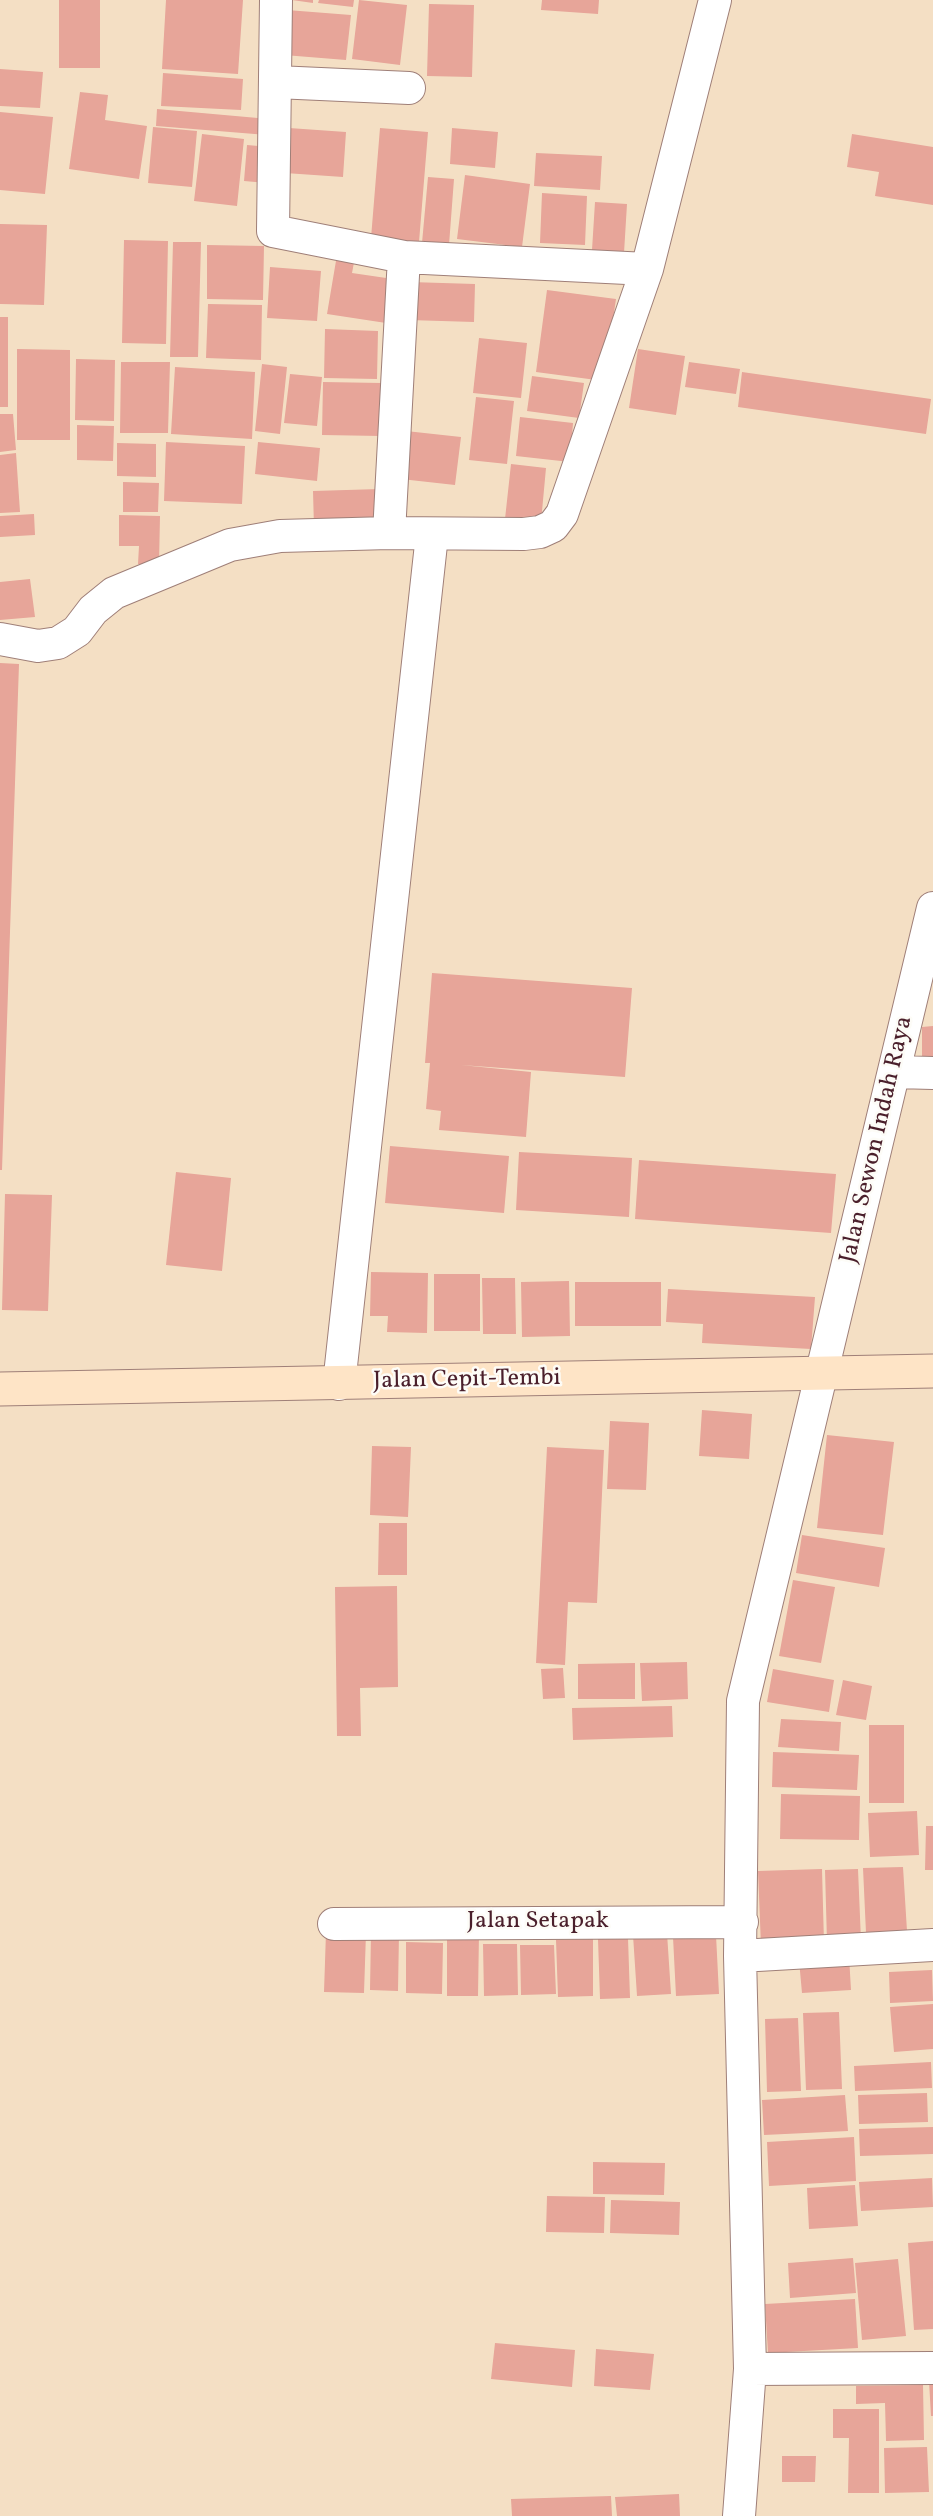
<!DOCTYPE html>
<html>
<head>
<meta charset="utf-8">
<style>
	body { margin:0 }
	canvas { display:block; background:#f4dfc4 }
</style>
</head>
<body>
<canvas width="933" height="2516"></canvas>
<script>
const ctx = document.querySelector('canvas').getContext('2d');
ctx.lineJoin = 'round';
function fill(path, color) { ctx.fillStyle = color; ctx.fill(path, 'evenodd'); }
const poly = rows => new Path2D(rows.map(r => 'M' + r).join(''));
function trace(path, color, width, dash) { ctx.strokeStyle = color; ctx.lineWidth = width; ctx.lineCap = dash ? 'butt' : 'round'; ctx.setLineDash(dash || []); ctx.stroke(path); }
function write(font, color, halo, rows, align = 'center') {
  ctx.font = font + ' Vollkorn,serif'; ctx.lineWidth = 5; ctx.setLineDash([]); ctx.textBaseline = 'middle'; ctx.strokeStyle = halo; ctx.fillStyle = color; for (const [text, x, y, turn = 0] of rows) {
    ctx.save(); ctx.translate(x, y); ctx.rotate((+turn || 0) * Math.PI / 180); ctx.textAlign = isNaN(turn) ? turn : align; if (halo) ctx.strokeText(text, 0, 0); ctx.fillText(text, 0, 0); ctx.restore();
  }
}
const building = poly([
	[59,0,100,0,100,68,59,68],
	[166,0,243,0,238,74,162,69],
	[292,0,313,0,313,3],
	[319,0,354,0,353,7,318,3],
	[359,0,407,5,400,65,352,59],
	[542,0,599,0,598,14,541,10],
	[429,4,474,5,472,77,427,76],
	[287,10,351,15,346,60,284,55],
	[0,69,43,72,40,108,0,106],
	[163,73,243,79,241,110,161,106],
	[80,92,108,95,105,120,147,126,139,179,69,169],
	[157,109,269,119,267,135,156,126],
	[0,112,53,117,45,194,0,190],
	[153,127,197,131,192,187,148,183],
	[289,128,346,132,343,177,285,173],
	[380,128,428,132,419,242,371,238],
	[452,128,498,132,495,168,450,164],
	[202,134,244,139,237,206,194,201],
	[852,134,933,147,933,205,875,196,879,172,847,167],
	[247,145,270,147,267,183,244,181],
	[536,153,602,156,600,190,534,186],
	[465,175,530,184,522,247,457,239],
	[428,177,454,179,449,245,422,243],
	[542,193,587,196,585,245,540,243],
	[595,202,627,204,624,253,592,250],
	[0,224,47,225,44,305,0,304],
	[124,240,168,241,166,344,122,343],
	[173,242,201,242,198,357,170,357],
	[207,245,264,246,263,300,207,299],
	[338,249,356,252,352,273,393,279,386,323,327,314],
	[270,267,321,271,317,321,267,318],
	[410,282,475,284,474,322,409,320],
	[547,290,616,299,604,381,536,372],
	[208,304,262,305,261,360,206,358],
	[0,317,8,317,8,407,0,407],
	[325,329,378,331,377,379,324,378],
	[479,338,527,343,521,398,473,393],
	[17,349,70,350,70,440,17,440],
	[638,349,685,356,676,415,629,408],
	[76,359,115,360,114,421,75,420],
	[121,362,170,362,168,433,120,433],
	[689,362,740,369,736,394,685,387],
	[262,364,287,367,280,434,255,431],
	[175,367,255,372,252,439,171,434],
	[742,372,931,399,926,434,738,407],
	[290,374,322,377,317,426,284,423],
	[532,376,584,383,579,418,527,411],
	[323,382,382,383,381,436,322,435],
	[476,397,514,401,507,464,469,460],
	[0,414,13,414,16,450,0,452],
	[520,417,573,423,570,462,516,456],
	[77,425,114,426,113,461,77,460],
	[406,431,461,437,455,485,401,479],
	[166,442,245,446,242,504,164,501],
	[258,442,320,448,317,481,255,474],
	[117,443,156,444,156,477,117,476],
	[16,453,20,512,0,513,0,455],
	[511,464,546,468,541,522,505,519],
	[123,482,159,483,158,512,123,512],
	[380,489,381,519,314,528,313,491],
	[34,514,35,535,0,537,0,516],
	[119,515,160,516,159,564,138,564,139,546,119,546],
	[30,579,35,617,0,620,0,582],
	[0,663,19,664,2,1170,0,1170],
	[432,973,632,988,625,1077,461,1065,531,1072,526,1137,439,1130,441,1111,426,1109,430,1063,425,1063],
	[933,1026,933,1066,922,1066,922,1027],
	[390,1146,509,1156,504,1213,385,1203],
	[519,1152,632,1158,629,1217,516,1210],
	[639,1160,836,1174,831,1233,635,1219],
	[176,1172,231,1178,222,1271,166,1265],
	[5,1194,52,1195,48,1311,2,1310],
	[371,1272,428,1273,427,1333,387,1332,388,1316,370,1316],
	[434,1274,480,1274,480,1331,434,1331],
	[482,1278,515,1278,516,1334,483,1334],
	[569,1281,570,1336,522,1337,521,1282],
	[575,1282,661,1282,661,1326,575,1326],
	[668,1289,815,1297,811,1349,702,1343,703,1324,666,1322],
	[702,1410,752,1414,749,1459,699,1456],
	[610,1421,649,1423,646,1490,607,1489],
	[827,1435,894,1442,883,1535,817,1528],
	[372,1446,411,1447,408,1517,370,1515],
	[547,1447,604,1450,597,1603,568,1602,565,1665,536,1663],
	[379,1523,407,1523,407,1575,378,1575],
	[802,1535,885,1548,879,1587,796,1573],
	[793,1580,835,1587,821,1663,779,1656],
	[397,1586,398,1687,360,1688,361,1736,337,1736,335,1587],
	[687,1662,688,1699,642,1701,640,1663],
	[635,1663,635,1699,578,1699,578,1664],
	[563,1668,565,1698,543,1699,541,1669],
	[773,1669,834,1680,829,1712,767,1702],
	[843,1680,872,1686,866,1720,836,1715],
	[672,1706,673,1737,573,1740,572,1708],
	[781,1719,841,1722,839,1751,778,1747],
	[869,1725,904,1725,904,1803,869,1803],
	[773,1752,859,1755,857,1790,772,1787],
	[781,1794,860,1796,859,1840,780,1839],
	[917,1811,919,1855,870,1857,868,1813],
	[926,1826,933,1826,933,1870,925,1870],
	[903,1867,907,1931,866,1933,863,1868],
	[822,1869,824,1943,761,1946,758,1871],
	[858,1869,861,1941,827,1942,825,1870],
	[326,1932,366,1933,364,1993,324,1992],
	[371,1933,399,1933,398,1991,370,1990],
	[447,1933,479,1933,478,1996,447,1996],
	[667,1933,671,1994,637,1996,633,1935],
	[716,1935,719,1994,676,1996,673,1937],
	[628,1938,630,1998,600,1999,598,1939],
	[593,1939,593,1996,558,1997,556,1940],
	[406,1942,443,1943,442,1994,406,1993],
	[483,1944,517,1944,518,1995,484,1996],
	[520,1945,554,1945,556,1994,521,1995],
	[849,1956,851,1990,802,1993,799,1960],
	[932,1970,933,2001,890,2003,889,1972],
	[933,2004,933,2049,894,2052,890,2007],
	[839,2012,842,2089,806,2090,803,2013],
	[798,2018,801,2091,767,2092,765,2019],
	[931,2062,932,2088,855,2091,854,2066],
	[927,2093,928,2122,859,2124,858,2095],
	[845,2095,848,2131,764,2135,762,2100],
	[933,2127,933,2154,860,2156,859,2129],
	[854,2137,856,2181,769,2186,767,2142],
	[593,2162,665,2163,664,2195,593,2194],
	[932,2178,933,2207,861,2211,859,2182],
	[855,2185,858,2226,809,2229,807,2188],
	[547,2196,605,2197,604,2233,546,2232],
	[611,2200,680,2202,679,2235,610,2233],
	[933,2241,933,2329,914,2330,908,2243],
	[853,2258,856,2293,790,2298,788,2263],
	[898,2259,906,2336,862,2340,855,2263],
	[855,2299,858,2348,768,2353,765,2304],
	[495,2343,575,2350,572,2387,491,2379],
	[596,2349,654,2354,650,2390,594,2386],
	[929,2381,933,2381,933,2416,931,2416],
	[923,2385,924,2440,886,2441,885,2403,856,2404,856,2386],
	[833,2409,879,2409,879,2493,848,2493,849,2438,833,2438],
	[927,2447,929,2492,885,2493,884,2448],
	[782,2456,816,2456,815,2482,782,2482],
	[679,2494,680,2516,617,2516,615,2497],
	[611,2496,612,2516,512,2516,511,2499]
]);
const minor = poly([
	[276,0,273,231,404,257,647,269],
	[276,82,409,88],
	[389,533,404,257],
	[0,639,38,646,58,643,77,631,93,610,114,593,230,545,280,536,389,533,524,534,540,532,553,526,562,514,647,269,715,0],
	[895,1072,933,1073],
	[339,1384,432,535],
	[334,1924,742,1922],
	[740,1956,933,1945],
	[750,2369,933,2368],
	[739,2516,750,2369,740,1956,743,1701,933,908]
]);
const secondary = poly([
	[0,1389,933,1371]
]);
const streetNames = [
	["Jalan Sewon Indah Raya",878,1140,-77],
	["Jalan Cepit-Tembi",467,1381,-1],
	["Jalan Setapak",538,1923]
];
fill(building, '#e7a599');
trace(minor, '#9f7f78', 34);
trace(secondary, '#9f7f78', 35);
trace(minor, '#fff', 32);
trace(secondary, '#fee4c6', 33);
write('24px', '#4a1f2b', '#fdfcf7', streetNames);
</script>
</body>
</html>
